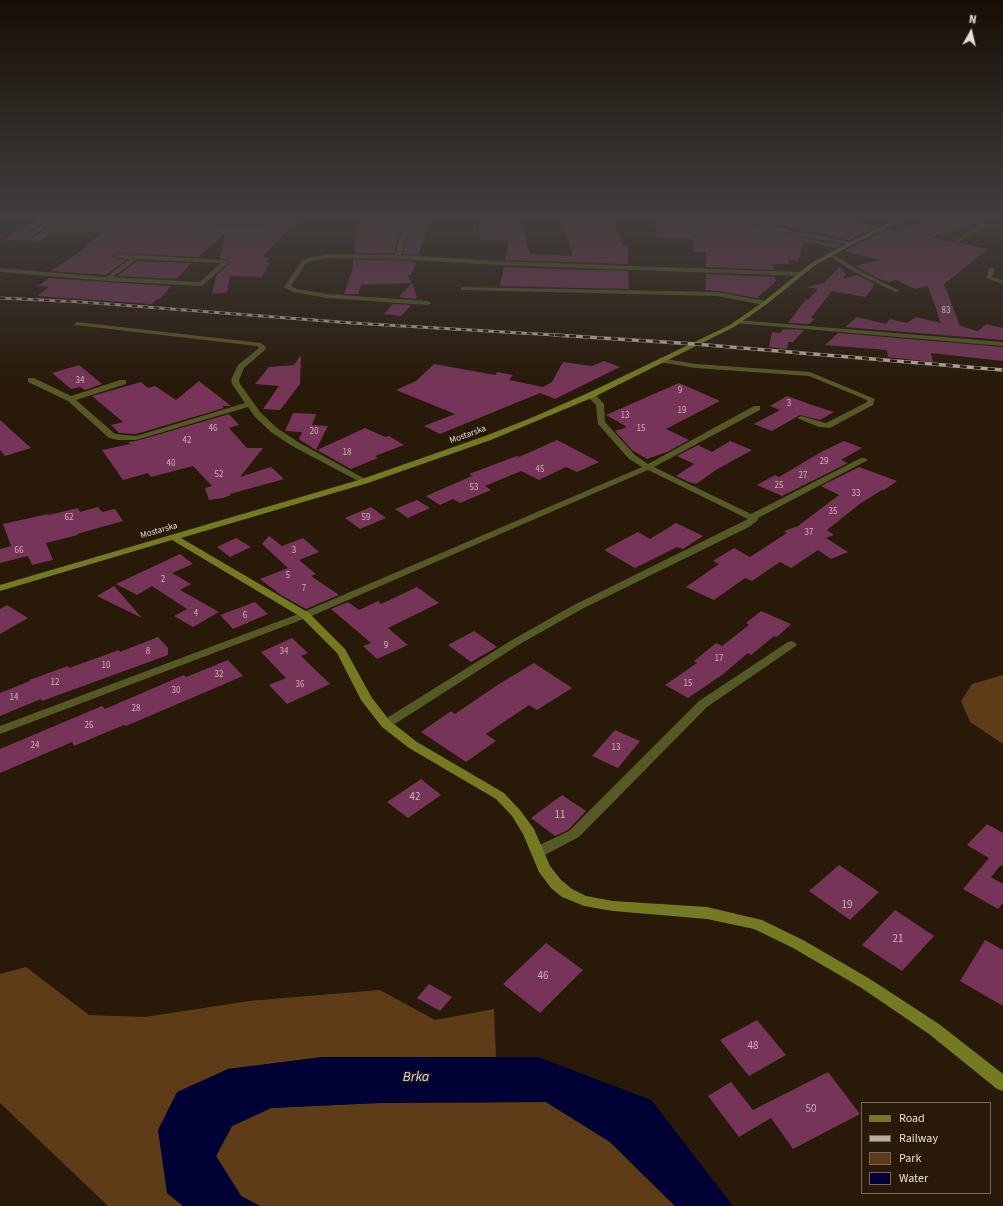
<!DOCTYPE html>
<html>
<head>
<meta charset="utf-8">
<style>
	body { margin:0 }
	#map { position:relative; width:1003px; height:1206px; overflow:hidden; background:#281909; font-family:"Source Sans 3",sans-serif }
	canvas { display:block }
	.legend { position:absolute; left:861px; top:1102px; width:130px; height:92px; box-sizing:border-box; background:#281909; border:1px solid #75685a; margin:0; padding:5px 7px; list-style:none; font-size:12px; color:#e8ded4 }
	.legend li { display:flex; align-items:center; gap:8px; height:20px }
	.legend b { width:20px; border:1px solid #75685a }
	.north { position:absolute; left:951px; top:12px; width:40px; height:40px; -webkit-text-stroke:3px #281909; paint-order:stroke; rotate:8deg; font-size:11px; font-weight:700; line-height:16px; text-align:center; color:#e8ded4 }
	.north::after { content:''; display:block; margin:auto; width:14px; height:18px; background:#e8ded4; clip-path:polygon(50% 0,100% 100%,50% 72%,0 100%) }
</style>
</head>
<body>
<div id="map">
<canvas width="1003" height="1206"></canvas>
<ul class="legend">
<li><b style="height:5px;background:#747a22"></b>Road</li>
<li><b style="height:5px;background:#b7aca0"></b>Railway</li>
<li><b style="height:11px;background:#5d3c17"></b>Park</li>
<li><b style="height:11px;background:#000135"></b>Water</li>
</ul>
<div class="north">N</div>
</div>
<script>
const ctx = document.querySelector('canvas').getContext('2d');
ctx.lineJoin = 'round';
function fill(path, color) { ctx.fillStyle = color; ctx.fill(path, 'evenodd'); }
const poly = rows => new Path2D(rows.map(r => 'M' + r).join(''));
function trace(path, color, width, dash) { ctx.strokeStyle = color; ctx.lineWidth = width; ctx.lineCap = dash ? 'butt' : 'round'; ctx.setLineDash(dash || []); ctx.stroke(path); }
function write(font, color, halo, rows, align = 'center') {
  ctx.font = font + ' "Source Sans 3",sans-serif'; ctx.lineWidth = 3; ctx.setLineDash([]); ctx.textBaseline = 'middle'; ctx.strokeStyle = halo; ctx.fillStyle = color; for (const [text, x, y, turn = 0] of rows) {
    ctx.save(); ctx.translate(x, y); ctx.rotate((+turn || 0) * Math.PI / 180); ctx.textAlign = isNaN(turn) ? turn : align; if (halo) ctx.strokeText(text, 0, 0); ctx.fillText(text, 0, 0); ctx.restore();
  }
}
const green = poly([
	[1003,675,1003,744,970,722,961,701,972,684],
	[26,967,89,1015,145,1017,249,1001,380,990,435,1020,494,1009,496,1057,323,1057,228,1069,167,1193,183,1206,108,1206,0,1103,0,974],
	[546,1102,610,1142,675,1206,260,1206,241,1196,216,1156,232,1126,271,1108,379,1103]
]);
const water = poly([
	[323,1057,538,1057,651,1100,733,1206,675,1206,610,1142,546,1102,379,1103,271,1108,232,1126,216,1156,241,1196,260,1206,183,1206,167,1193,158,1130,177,1092,228,1069]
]);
const building = poly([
	[39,218,48,218,25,235,25,239,31,239,58,218,178,218,206,226,248,228,293,223,263,257,270,258,267,262,270,262,262,277,230,276,227,292,212,294,216,276,230,262,227,259,220,258,226,232,198,257,115,253,112,256,113,258,126,260,106,275,51,271,88,246,85,246,103,233,56,230,39,242,4,240],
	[520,218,530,254,573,256,559,218,598,218,599,220,613,220,623,246,628,246,628,264,505,260,509,240,481,241,477,219],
	[663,218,729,218,803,238,841,245,835,248,814,243,803,242,798,261,788,260,789,264,773,264,774,270,706,267,706,252,694,252,693,239,656,237,655,220,664,220],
	[748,218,844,218,878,227,849,240],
	[930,218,982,218,982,222,930,237,950,242,951,244,956,245,960,243,988,249,943,285,945,286,960,326,978,331,986,324,1003,328,1003,340,845,327,857,317,886,324,890,319,907,323,916,317,941,323,928,286,915,289,896,280,888,282,879,279,855,266,880,260,844,251,888,229,896,231],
	[381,220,403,220,394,253,354,253,358,221,381,221],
	[412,220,431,220,418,255,403,254],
	[353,260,397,260,416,262,411,275,408,275,411,283,361,285,358,294,344,294,353,268],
	[137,261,191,263,177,279,117,276],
	[504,267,628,271,629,289,500,286],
	[839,267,846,274,842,279,857,275,875,284,866,297,832,291,811,318,815,319,809,324,788,323,806,299,808,300,818,289,807,287,824,283],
	[706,274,775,277,776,281,757,298,717,291,705,290],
	[49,278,107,282,171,286,160,299,157,299,152,304,37,296,49,287,38,286],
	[412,283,417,297,416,299,399,297],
	[393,304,411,305,401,316,384,314],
	[783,329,804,330,793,342,788,342,787,349,769,347,772,332,780,333],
	[838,333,1003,347,1003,361,931,353,933,362,888,357,887,350,825,345],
	[301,355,300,384,280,410,263,409,279,386,255,384,269,367,294,365],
	[604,361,620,367,555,399,540,393,440,434,424,426,455,414,396,390,416,381,434,364,495,375,497,372,513,375,509,380,543,387,552,382,563,362,592,366],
	[79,365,102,384,85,390,80,387,71,389,52,373],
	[199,381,231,406,222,406,224,408,136,434,119,433,111,425,123,422,92,396,141,382,148,388,155,386,176,400],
	[679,383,720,401,666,429,689,440,667,452,647,459,632,450,615,431,627,427,606,415],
	[787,396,812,405,834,412,820,420,800,415,772,431,754,424,780,410,770,406],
	[293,413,316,414,312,425,328,426,316,450,299,439,302,432,285,431],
	[229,414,239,425,229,428,247,448,263,448,240,477,271,467,284,479,230,494,231,495,223,498,209,500,205,488,212,486,193,466,151,477,148,473,123,480,102,450,130,444,128,442,136,441],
	[0,420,31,448,5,456,0,450],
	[365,428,385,437,389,436,404,445,375,456,378,458,351,469,317,450],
	[557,440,599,462,577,472,566,467,539,480,521,471,485,486,491,490,460,503,453,499,440,505,426,496,472,476,469,474,517,456,519,457],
	[730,441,752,450,716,470,696,484,689,482,676,476,694,464,677,456,698,445,712,452],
	[844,441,862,448,841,460,848,463,782,496,757,485,775,475,779,477,821,452],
	[859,467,897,481,884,490,882,490,861,503,827,530,834,535,826,538,848,552,831,559,818,550,791,568,780,562,752,581,745,578,714,600,686,587,719,564,713,561,734,548,750,557,787,533,784,531,798,526,839,495,821,486],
	[417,500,430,508,408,518,395,509],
	[98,507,102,512,115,509,123,521,77,534,78,535,46,543,53,560,32,565,28,556,0,563,0,549,11,546,3,524,48,514,49,515,78,508,80,512],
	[371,507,386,518,360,529,345,518],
	[676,523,703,536,683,549,677,547,635,568,604,550,638,532,650,539],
	[269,536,282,546,303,538,319,552,299,560,316,574,311,576,339,595,306,609,281,595,260,579,288,568,262,544],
	[236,538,251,547,230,557,217,547],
	[180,554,193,564,172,573,191,584,180,590,219,612,193,627,174,616,187,609,152,586,137,595,116,584],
	[114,586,142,618,97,596],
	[417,587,439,603,388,628,408,645,377,659,363,646,371,643,331,609,348,602,359,610,378,601,381,604],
	[255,602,268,614,233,629,220,615],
	[7,605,28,618,0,634,0,609],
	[761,611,791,624,777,637,774,636,751,655,748,653,722,675,688,698,665,685,697,663,694,661,716,643,722,646,749,625,746,623],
	[474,631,497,647,471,662,448,645],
	[158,637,168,648,168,655,42,701,41,699,0,716,0,693,30,681,29,680,68,666,69,668,119,650,120,652],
	[292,638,308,653,301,656,330,684,287,704,269,685,286,678,261,652],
	[228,660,243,676,126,726,124,725,74,746,72,742,0,773,0,749,102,706,105,709,184,675,186,677],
	[534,663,572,688,537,710,529,705,486,734,496,741,466,762,421,732,451,711,455,714,499,684],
	[615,730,640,741,618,768,592,756],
	[421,779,441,795,408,818,387,802],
	[562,795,586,811,568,830,555,836,531,818],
	[987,824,1003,833,1003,866,1001,865,991,877,1003,884,1003,903,998,909,963,889,989,858,967,845],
	[839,865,879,892,850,920,809,891],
	[895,910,934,936,902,971,862,945],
	[985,940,1003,950,1003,1006,960,981],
	[546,943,583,970,540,1013,503,984],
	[429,984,452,997,440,1011,417,998],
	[757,1020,786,1055,749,1076,720,1040],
	[828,1072,860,1114,793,1149,771,1118,739,1137,708,1096,731,1082,753,1110]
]);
const lane = poly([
	[51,218,57,218,30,238,26,238,26,236,51,218]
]);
const street = poly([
	[179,218,248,222,306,218,335,218,248,226,214,225,179,218],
	[405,218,411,218,404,248,401,255,496,261,800,272,803,274,800,276,496,265,397,259,331,258,311,261,306,263,291,286,297,289,327,294,428,301,431,303,428,305,327,298,293,292,284,287,302,261,307,258,331,254,395,255,405,218],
	[730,218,740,218,803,233,854,243,851,245,803,237,730,218],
	[1003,223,1003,227,984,227,956,244,951,243,981,224,1003,223],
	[827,253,831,253,860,271,900,291,895,292,856,273,827,255,827,253],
	[116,254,226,260,229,262,202,286,107,281,0,272,0,268,106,277,130,259,114,257,113,256,116,254],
	[137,259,221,263,200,282,113,277,137,259],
	[992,267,995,269,992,277,1003,280,1003,284,986,278,989,269,992,267],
	[463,287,717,292,765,301,768,303,765,305,717,296,461,290,461,288,463,287],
	[737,320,1003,342,1003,346,735,323,734,322,737,320],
	[77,322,261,343,266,347,265,350,244,368,239,380,240,384,261,413,277,428,298,442,369,481,368,483,362,483,292,446,271,432,255,417,248,407,136,440,118,440,109,438,68,401,28,382,28,378,34,378,71,396,120,380,126,380,126,384,76,400,115,434,136,436,245,403,232,384,231,380,238,365,259,348,257,346,75,325,74,324,77,322],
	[659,358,696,364,810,372,875,399,873,405,830,428,819,427,797,418,801,416,826,423,867,402,867,400,809,376,696,368,659,362,659,358],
	[588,393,594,393,604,404,605,422,635,455,648,464,754,406,760,406,760,410,654,467,751,514,861,458,864,458,868,460,758,518,757,521,749,527,582,609,520,644,390,727,382,727,380,724,382,721,512,640,574,605,748,519,648,470,309,617,0,734,0,726,301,613,642,467,629,459,598,424,596,405,588,397,588,393],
	[792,641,797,644,796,646,707,707,579,837,543,856,538,857,533,856,532,852,533,848,569,831,699,701,788,642,792,641]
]);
const secondary = poly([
	[901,218,908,218,853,244,814,266,767,304,734,327,594,397,491,440,368,483,181,538,309,613,345,649,372,698,390,721,417,742,504,793,520,810,534,829,550,866,561,880,572,889,586,896,613,901,707,907,762,920,803,940,870,979,939,1024,1003,1074,1003,1091,997,1089,929,1034,860,987,793,948,754,929,707,919,613,911,584,906,562,897,551,888,539,872,523,834,512,816,496,799,409,748,382,727,361,700,337,653,301,617,172,540,0,591,0,585,362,479,485,436,531,418,588,393,730,325,763,302,810,264,849,242,901,218]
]);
const railFar1 = poly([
	[0,298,82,302,352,323,572,336]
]);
const rail = poly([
	[555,335,695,344,1003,370]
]);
const numberNames = [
	["83",946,311],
	["34",80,381],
	["9",680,391],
	["3",789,404],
	["19",682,411],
	["13",625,416],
	["46",213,429],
	["15",641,429],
	["20",314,432],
	["42",187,441],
	["18",347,453],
	["29",824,462],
	["40",171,464],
	["45",540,470],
	["52",219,475],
	["27",803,476],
	["25",779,486],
	["53",474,488],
	["33",856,494],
	["35",833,512],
	["62",69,518],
	["59",366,518],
	["37",809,533],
	["66",19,551],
	["3",294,551],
	["5",288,576],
	["2",163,580],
	["7",304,589],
	["4",196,614],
	["6",245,616],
	["9",386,646],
	["8",148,652],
	["34",284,652],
	["17",719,659],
	["10",106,666],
	["32",219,675],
	["12",55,683],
	["15",688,684],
	["36",300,685],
	["30",176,691],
	["14",14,698],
	["28",136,709],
	["26",89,726],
	["24",35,746],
	["13",616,748]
];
const farStreetnames = [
	["Mostarska",468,435,-20],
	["Mostarska",159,531,-16]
];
const nearNumbernames = [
	["42",415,798],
	["11",560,816],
	["19",847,906],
	["21",898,940],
	["46",543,977],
	["48",753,1047],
	["50",811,1110]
];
const nearWaternames = [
	["Brka",416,1078]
];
fill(green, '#5d3c17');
fill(water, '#000135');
fill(building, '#763558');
fill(lane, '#545926');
fill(street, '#545926');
fill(secondary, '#747a22');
trace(railFar1, '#b7aca0', 3);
trace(rail, '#b7aca0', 3.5);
trace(railFar1, '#281909', 2, [5.5]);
trace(rail, '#281909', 2.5, [7]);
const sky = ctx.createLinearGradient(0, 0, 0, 387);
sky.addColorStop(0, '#160e05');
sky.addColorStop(0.56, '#423e3e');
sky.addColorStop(1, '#423e3e00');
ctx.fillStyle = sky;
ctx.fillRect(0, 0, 1003, 387);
write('9px', '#ccb4b5', null, numberNames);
write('9px', '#e8ded4', '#281909', farStreetnames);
write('11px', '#ccb4b5', null, nearNumbernames);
write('italic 14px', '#c8dbfe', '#281909', nearWaternames);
</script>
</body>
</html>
